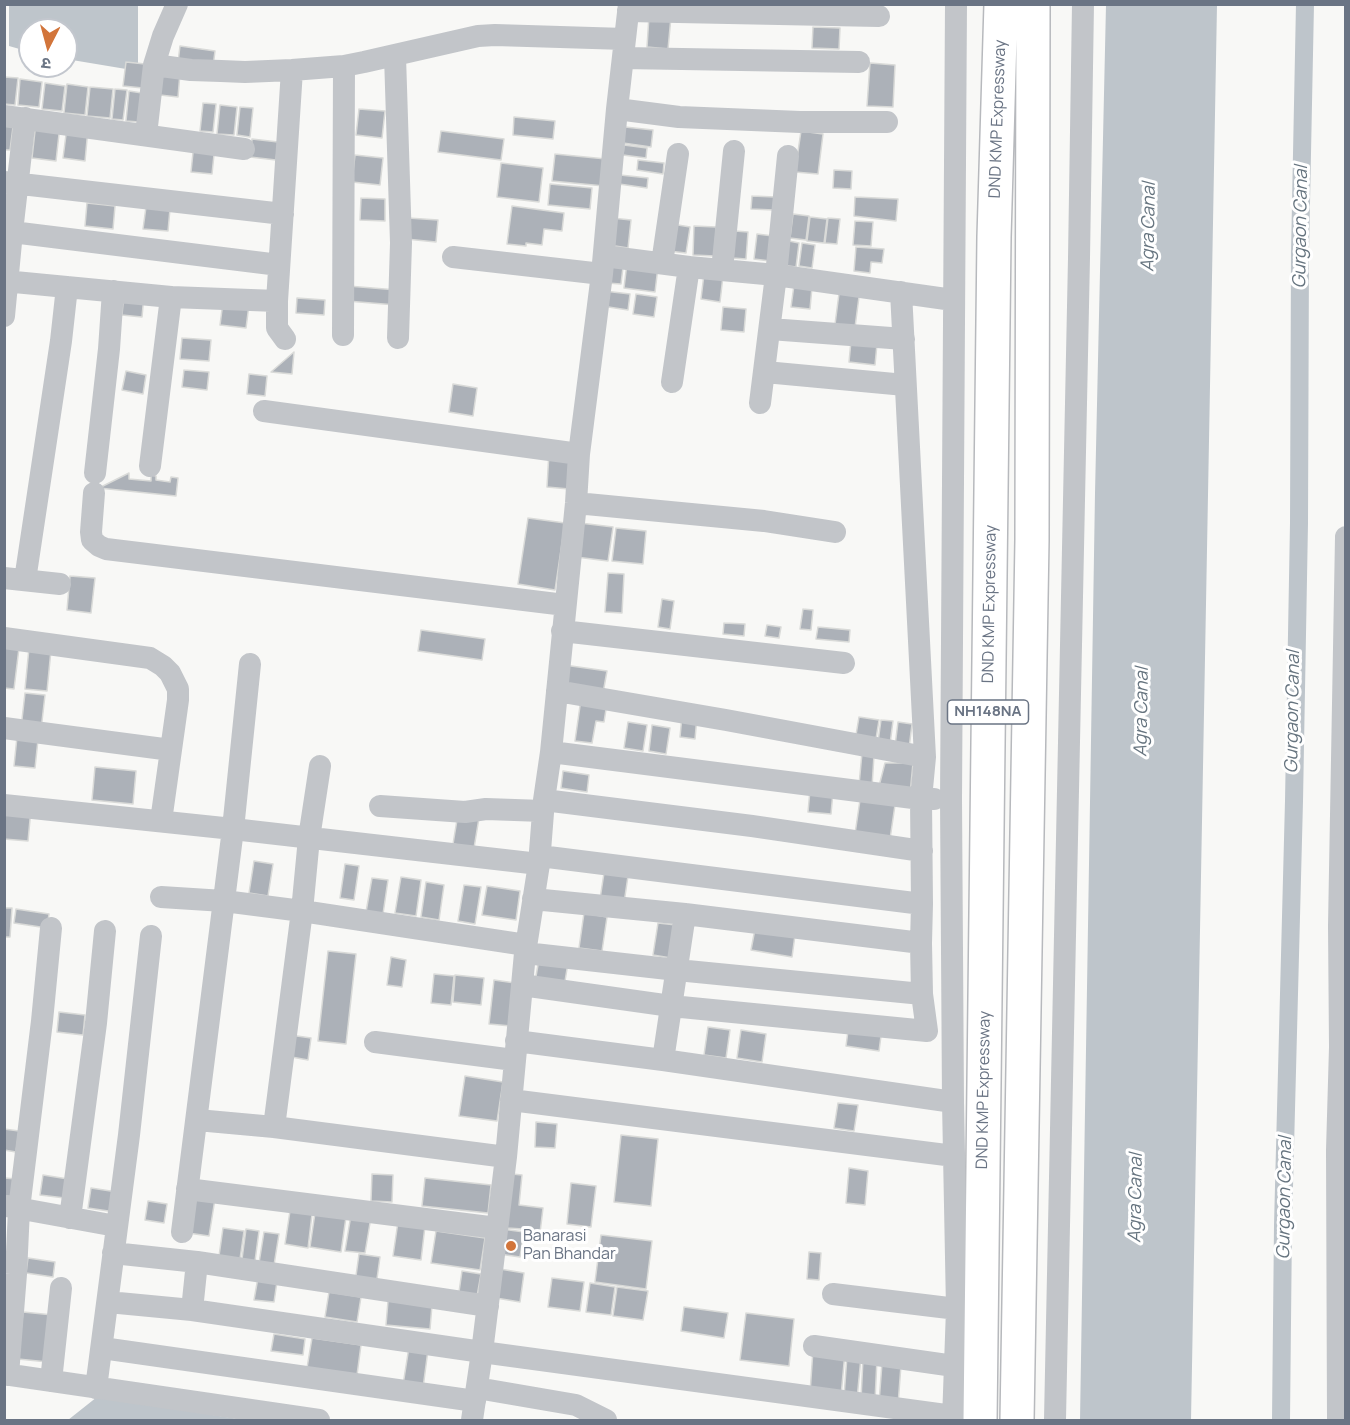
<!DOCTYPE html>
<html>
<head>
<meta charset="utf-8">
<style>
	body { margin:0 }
	#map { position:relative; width:1350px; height:1425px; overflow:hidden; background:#f8f8f6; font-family:Manrope,"Noto Sans Devanagari",sans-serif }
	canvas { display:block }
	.frame { position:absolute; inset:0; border:6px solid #6a7484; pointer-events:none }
	.north { position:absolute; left:18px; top:18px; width:60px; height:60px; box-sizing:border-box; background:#fff; border:2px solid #c3c7ce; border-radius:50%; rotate:186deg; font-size:16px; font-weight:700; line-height:24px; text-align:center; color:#6a7484 }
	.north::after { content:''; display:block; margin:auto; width:21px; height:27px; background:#d2753b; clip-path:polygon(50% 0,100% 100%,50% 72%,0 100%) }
</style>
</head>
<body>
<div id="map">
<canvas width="1350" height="1425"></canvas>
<div class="frame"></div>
<div class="north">उ</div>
</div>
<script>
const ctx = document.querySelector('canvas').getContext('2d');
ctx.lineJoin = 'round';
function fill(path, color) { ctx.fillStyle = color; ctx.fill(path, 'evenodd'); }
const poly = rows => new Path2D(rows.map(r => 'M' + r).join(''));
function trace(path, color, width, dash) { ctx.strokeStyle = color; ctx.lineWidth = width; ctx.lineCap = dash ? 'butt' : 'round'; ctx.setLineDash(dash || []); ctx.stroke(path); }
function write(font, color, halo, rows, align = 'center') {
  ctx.font = font + ' Manrope,sans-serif'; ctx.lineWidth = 6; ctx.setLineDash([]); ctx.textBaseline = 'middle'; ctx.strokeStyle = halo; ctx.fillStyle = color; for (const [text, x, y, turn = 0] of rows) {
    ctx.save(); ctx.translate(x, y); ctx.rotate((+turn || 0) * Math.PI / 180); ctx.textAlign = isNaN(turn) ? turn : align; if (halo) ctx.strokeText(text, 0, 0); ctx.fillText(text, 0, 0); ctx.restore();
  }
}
const water = poly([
	[9,5,138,5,138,71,66,59,66,30,30,30,30,52,9,46],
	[1106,5,1217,5,1191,1420,1080,1420,1095,493],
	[97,1397,245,1420,68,1420]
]);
const canal = poly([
	[1281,1420,1283,1225,1294,801,1299,523,1300,253,1305,4]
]);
const building = poly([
	[649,16,671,17,668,49,647,47,649,16],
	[813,27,840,28,839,49,812,48,813,27],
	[180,46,215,51,213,67,178,62,180,46],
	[126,62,145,64,143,88,123,86,126,62],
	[870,63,895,65,893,107,867,106,870,63],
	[162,71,180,73,178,97,160,95,162,71],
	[4,77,18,78,15,105,4,104,4,77],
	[20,79,42,82,39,107,18,105,20,79],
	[45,83,65,86,62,111,42,109,45,83],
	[67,84,88,87,85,115,64,113,67,84],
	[90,87,113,89,110,118,87,116,90,87],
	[115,89,127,90,123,120,112,119,115,89],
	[129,91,142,93,139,122,126,121,129,91],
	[203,103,216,104,213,132,200,131,203,103],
	[220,105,237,107,234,135,217,134,220,105],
	[240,107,253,108,250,137,237,135,240,107],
	[359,109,385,111,382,138,356,135,359,109],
	[514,117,555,121,553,139,513,135,514,117],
	[4,118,14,119,10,150,4,150,4,118],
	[36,122,60,125,56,161,32,158,36,122],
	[67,127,88,129,85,161,63,158,67,127],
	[625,127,653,130,651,147,623,143,625,127],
	[441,131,504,139,501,160,438,152,441,131],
	[801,131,823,134,818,174,795,172,801,131],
	[252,139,278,142,276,160,250,157,252,139],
	[194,143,215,145,212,174,191,172,194,143],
	[624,145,647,148,646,158,623,155,624,145],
	[555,154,606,159,604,186,552,181,555,154],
	[355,155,383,158,380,185,352,182,355,155],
	[638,160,664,163,663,174,637,170,638,160],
	[501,163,543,168,539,202,497,197,501,163],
	[834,170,852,171,851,189,833,188,834,170],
	[620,175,648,178,647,188,619,184,620,175],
	[550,184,592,188,590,209,548,205,550,184],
	[752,196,775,197,774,210,751,209,752,196],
	[855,197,898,199,896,221,854,216,855,197],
	[361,198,385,199,385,221,360,220,361,198],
	[87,203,115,206,113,229,85,226,87,203],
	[512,206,564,213,562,231,544,229,542,245,526,243,526,246,507,244,512,206],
	[146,207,170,209,168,231,143,229,146,207],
	[793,214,809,216,806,240,790,238,793,214],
	[810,217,827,219,824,243,807,241,810,217],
	[408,218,438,220,436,242,406,239,408,218],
	[612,218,631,220,628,248,609,245,612,218],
	[828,218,840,219,837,244,825,243,828,218],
	[855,221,873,222,871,246,853,245,855,221],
	[672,224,690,227,686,253,669,251,672,224],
	[694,226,716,227,715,256,693,255,694,226],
	[735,231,748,232,746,259,733,258,735,231],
	[757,234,773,236,770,261,754,259,757,234],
	[784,240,799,243,796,267,781,265,784,240],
	[802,243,815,245,812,268,799,266,802,243],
	[856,247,884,249,882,263,871,262,870,273,854,271,856,247],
	[627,263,658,267,655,292,624,288,627,263],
	[609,265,623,267,621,284,607,283,609,265],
	[704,274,723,276,720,302,701,299,704,274],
	[794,285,812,287,810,309,791,307,794,285],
	[348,286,397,290,396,305,347,301,348,286],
	[840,286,860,289,854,335,834,332,840,286],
	[604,291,630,294,628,310,602,306,604,291],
	[124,293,144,295,142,317,122,315,124,293],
	[636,294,657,297,654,317,633,314,636,294],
	[297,298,325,300,324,315,296,313,297,298],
	[223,302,249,305,246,328,220,325,223,302],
	[723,307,746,309,744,332,721,330,723,307],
	[182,338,211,340,209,361,180,359,182,338],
	[851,341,877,344,875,365,849,362,851,341],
	[294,352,292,374,271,372,294,352],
	[184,370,209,372,207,390,182,387,184,370],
	[126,371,146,375,143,394,122,390,126,371],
	[249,374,267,376,265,396,247,394,249,374],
	[453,384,477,388,473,416,449,412,453,384],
	[549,452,572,454,569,489,547,487,549,452],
	[129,473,129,479,151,481,151,475,156,476,156,480,170,482,171,477,178,478,176,496,99,488,129,473],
	[528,518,565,523,555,590,518,584,528,518],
	[580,523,613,527,608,561,576,557,580,523],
	[616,528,646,531,643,564,612,561,616,528],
	[608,573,624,574,622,613,605,612,608,573],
	[70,576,95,578,91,613,67,610,70,576],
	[662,599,674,601,670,629,658,627,662,599],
	[803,609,813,610,811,630,800,629,803,609],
	[724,623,745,624,744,636,723,634,724,623],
	[767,625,781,627,779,638,765,636,767,625],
	[818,627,850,630,849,642,816,639,818,627],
	[421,630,485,639,482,660,418,651,421,630],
	[4,647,19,648,14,689,4,688,4,647],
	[29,648,51,650,47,691,25,689,29,648],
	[564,665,607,671,603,693,561,686,564,665],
	[25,693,45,695,41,730,21,728,25,693],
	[581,699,607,703,604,722,596,721,592,743,575,741,581,699],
	[682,716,697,717,695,739,680,737,682,716],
	[859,717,879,720,875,745,855,741,859,717],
	[881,720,893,721,890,744,878,742,881,720],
	[628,722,647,725,643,751,624,748,628,722],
	[898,722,912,724,909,748,895,746,898,722],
	[652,725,670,728,666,754,649,751,652,725],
	[17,737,38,740,35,768,14,766,17,737],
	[862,753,874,755,872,787,859,785,862,753],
	[885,763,913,763,910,794,878,790,885,763],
	[95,767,136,771,133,804,92,800,95,767],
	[563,771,589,775,587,792,561,788,563,771],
	[810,790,833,792,831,814,808,812,810,790],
	[860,800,895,805,890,839,855,834,860,800],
	[4,808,31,809,28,841,4,839,4,808],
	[458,814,479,818,474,848,453,844,458,814],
	[254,861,273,864,268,896,249,893,254,861],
	[345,864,359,866,354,900,340,898,345,864],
	[604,873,628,876,624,903,600,899,604,873],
	[401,877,421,880,416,916,395,913,401,877],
	[372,878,388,880,383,914,366,912,372,878],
	[426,882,444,885,439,920,421,917,426,882],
	[464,885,481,887,475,924,458,921,464,885],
	[487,886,520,891,516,920,482,915,487,886],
	[4,908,12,908,10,937,4,937,4,908],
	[16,909,49,914,47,928,14,923,16,909],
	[584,913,607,917,602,951,579,948,584,913],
	[658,923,676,925,671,958,653,955,658,923],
	[755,929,795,935,792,957,751,950,755,929],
	[328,951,356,954,346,1044,318,1041,328,951],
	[391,957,406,960,402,987,387,985,391,957],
	[539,959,568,963,564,987,535,982,539,959],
	[434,974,454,976,451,1005,431,1003,434,974],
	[455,975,484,978,481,1005,453,1002,455,975],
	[494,980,515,983,511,1026,489,1024,494,980],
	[59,1012,85,1015,83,1035,57,1032,59,1012],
	[708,1027,730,1030,726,1058,704,1055,708,1027],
	[741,1030,766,1034,762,1062,737,1058,741,1030],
	[848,1031,881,1036,879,1051,846,1046,848,1031],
	[290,1035,311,1038,308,1060,286,1056,290,1035],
	[465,1076,503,1082,497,1121,459,1116,465,1076],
	[838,1103,858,1105,854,1131,834,1128,838,1103],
	[536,1122,557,1124,555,1148,535,1147,536,1122],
	[4,1129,19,1131,16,1152,4,1150,4,1129],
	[621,1135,658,1139,651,1206,614,1202,621,1135],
	[849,1168,868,1171,865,1205,846,1203,849,1168],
	[372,1174,393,1175,392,1202,371,1201,372,1174],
	[512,1174,522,1175,519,1205,543,1208,540,1233,523,1232,523,1229,507,1228,512,1174],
	[43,1175,68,1179,65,1198,40,1195,43,1175],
	[4,1178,17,1179,16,1197,4,1196,4,1178],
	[425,1178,491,1185,488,1213,422,1206,425,1178],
	[571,1183,596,1186,591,1227,567,1224,571,1183],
	[91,1188,117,1192,115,1212,88,1208,91,1188],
	[194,1196,215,1199,209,1236,188,1233,194,1196],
	[148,1201,167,1204,164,1223,145,1220,148,1201],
	[290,1211,312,1214,308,1248,285,1244,290,1211],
	[315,1213,346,1217,341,1252,310,1247,315,1213],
	[351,1215,371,1217,365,1253,345,1251,351,1215],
	[398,1222,425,1226,421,1260,393,1256,398,1222],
	[223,1228,244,1231,240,1259,219,1256,223,1228],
	[246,1229,259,1231,255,1261,242,1259,246,1229],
	[502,1229,524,1232,520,1257,499,1254,502,1229],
	[436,1231,485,1238,480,1270,431,1263,436,1231],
	[264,1232,279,1234,274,1265,259,1263,264,1232],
	[601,1235,652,1241,646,1289,595,1282,601,1235],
	[809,1252,821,1253,819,1280,807,1279,809,1252],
	[359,1254,380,1257,376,1286,355,1283,359,1254],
	[28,1258,55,1262,53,1277,26,1273,28,1258],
	[500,1269,524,1273,520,1302,496,1298,500,1269],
	[462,1271,481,1274,476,1302,458,1299,462,1271],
	[259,1272,278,1275,274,1302,254,1300,259,1272],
	[552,1278,584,1282,580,1311,548,1307,552,1278],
	[590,1283,615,1287,611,1315,586,1312,590,1283],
	[617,1287,648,1291,643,1320,613,1316,617,1287],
	[329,1292,361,1297,357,1322,325,1317,329,1292],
	[388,1301,432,1305,430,1329,386,1325,388,1301],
	[684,1307,728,1313,724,1338,681,1331,684,1307],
	[23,1312,53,1315,48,1362,18,1359,23,1312],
	[746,1313,794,1319,789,1366,740,1360,746,1313],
	[274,1334,305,1339,303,1355,271,1351,274,1334],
	[312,1338,361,1345,357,1375,307,1368,312,1338],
	[409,1347,428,1350,423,1388,403,1385,409,1347],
	[813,1350,845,1352,841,1396,810,1393,813,1350],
	[847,1356,861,1357,857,1399,844,1397,847,1356],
	[863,1359,877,1359,875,1400,861,1399,863,1359],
	[882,1363,901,1365,898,1405,879,1403,882,1363]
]);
const minor = poly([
	[628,11,879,16],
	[395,56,401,243,398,338],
	[623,58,859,62],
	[154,65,191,70,221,71,245,72,292,70,344,66,364,62,478,36,495,35,625,39],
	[617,109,679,117,800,122,887,122],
	[4,116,244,149],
	[146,135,154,65,163,36,177,4],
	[4,182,283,214],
	[4,231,279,265],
	[604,256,689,267,776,275,953,300],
	[453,257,602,274],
	[662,263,678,154],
	[722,270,734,151],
	[4,281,171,297,277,301],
	[4,316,12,232,25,118],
	[770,329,904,339],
	[343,335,344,66],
	[285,339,277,328,277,301,292,70],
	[765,372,905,385],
	[672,382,689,267],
	[760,403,776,275,788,156],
	[264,411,579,454],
	[150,466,171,297],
	[95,473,109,349,113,291],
	[94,493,91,532,92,540,99,546,106,549,565,605],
	[576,503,764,521,835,532],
	[4,578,60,584],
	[25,580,61,341,67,287],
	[562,631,844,663],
	[4,638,150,658,163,666,170,673,178,689,178,700,161,821],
	[557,691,726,720,925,757],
	[4,728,171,750],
	[551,752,921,799,934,799],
	[544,800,752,826,922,851],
	[4,805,233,829,539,864],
	[380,806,465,812,486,809,543,811],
	[540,856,922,904],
	[161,897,224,901,302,911,526,945],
	[533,899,685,914,921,943],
	[525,953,677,970,922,994],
	[522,985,671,1006,927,1031,922,994,921,943,922,904,921,799,925,757,901,292],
	[516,1041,663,1060,953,1102],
	[375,1042,514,1060],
	[663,1060,685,914],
	[511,1100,954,1156],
	[197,1120,274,1127,506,1157],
	[274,1127,302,911,309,838,320,766],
	[187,1189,497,1228],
	[6,1206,116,1226],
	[70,1218,96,1023,105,931],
	[182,1232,233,829,250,664],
	[113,1253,197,1262,488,1306],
	[833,1294,957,1309],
	[108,1302,192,1310,482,1352,953,1416],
	[192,1310,197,1262],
	[814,1346,954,1366],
	[102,1348,475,1401],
	[4,1374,319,1420],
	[8,1375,16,1274,19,1209,42,1021,51,928],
	[51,1381,61,1288],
	[96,1388,129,1135,151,936],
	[477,1388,576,1405,606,1420],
	[472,1420,482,1352,506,1157,525,953,539,864,544,800,551,752,576,503,579,454,602,274,617,109,629,4],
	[953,1420,957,1309,953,1102,951,799,956,4],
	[1055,1420,1079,258,1083,4],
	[1338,1420,1337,1150,1340,1047,1339,926,1346,537]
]);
const highway = poly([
	[980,1420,994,237,1001,4],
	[1017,1420,1032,540,1033,4]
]);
const markers = [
	[511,1246,6,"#d2753b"]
];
const shields = [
	[988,712,81]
];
const shieldNames = [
	["NH148NA",988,712]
];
const streetNames = [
	["DND KMP Expressway",998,119,-88],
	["DND KMP Expressway",990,604,-89],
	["DND KMP Expressway",984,1090,-89]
];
const poiNames = [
	["Banarasi",523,1237],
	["Pan Bhandar",523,1255]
];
const waterNames = [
	["Agra Canal",1149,227,-89],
	["Gurgaon Canal",1301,227,-89],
	["Agra Canal",1142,712,-89],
	["Gurgaon Canal",1293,712,-89],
	["Agra Canal",1136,1198,-89],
	["Gurgaon Canal",1285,1198,-89]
];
fill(water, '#bec5cb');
trace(canal, '#bec5cb', 18);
fill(building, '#acb1b8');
trace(building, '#d9dad8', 1.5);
trace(highway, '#b7b9bd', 36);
trace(minor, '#c2c5c9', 22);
trace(highway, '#fff', 33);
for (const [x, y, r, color] of markers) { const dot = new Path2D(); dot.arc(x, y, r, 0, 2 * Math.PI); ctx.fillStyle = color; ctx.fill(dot); trace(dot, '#fff', 2); }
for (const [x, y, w] of shields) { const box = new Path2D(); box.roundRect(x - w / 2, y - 12, w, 24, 4.5); ctx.fillStyle = '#fff'; ctx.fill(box); trace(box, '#6a7484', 1.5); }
write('bold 15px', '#6a7484', null, shieldNames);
write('16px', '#6a7484', '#fff', streetNames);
write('16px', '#6a7484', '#fff', poiNames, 'left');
write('italic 18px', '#66747f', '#fff', waterNames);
</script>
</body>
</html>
